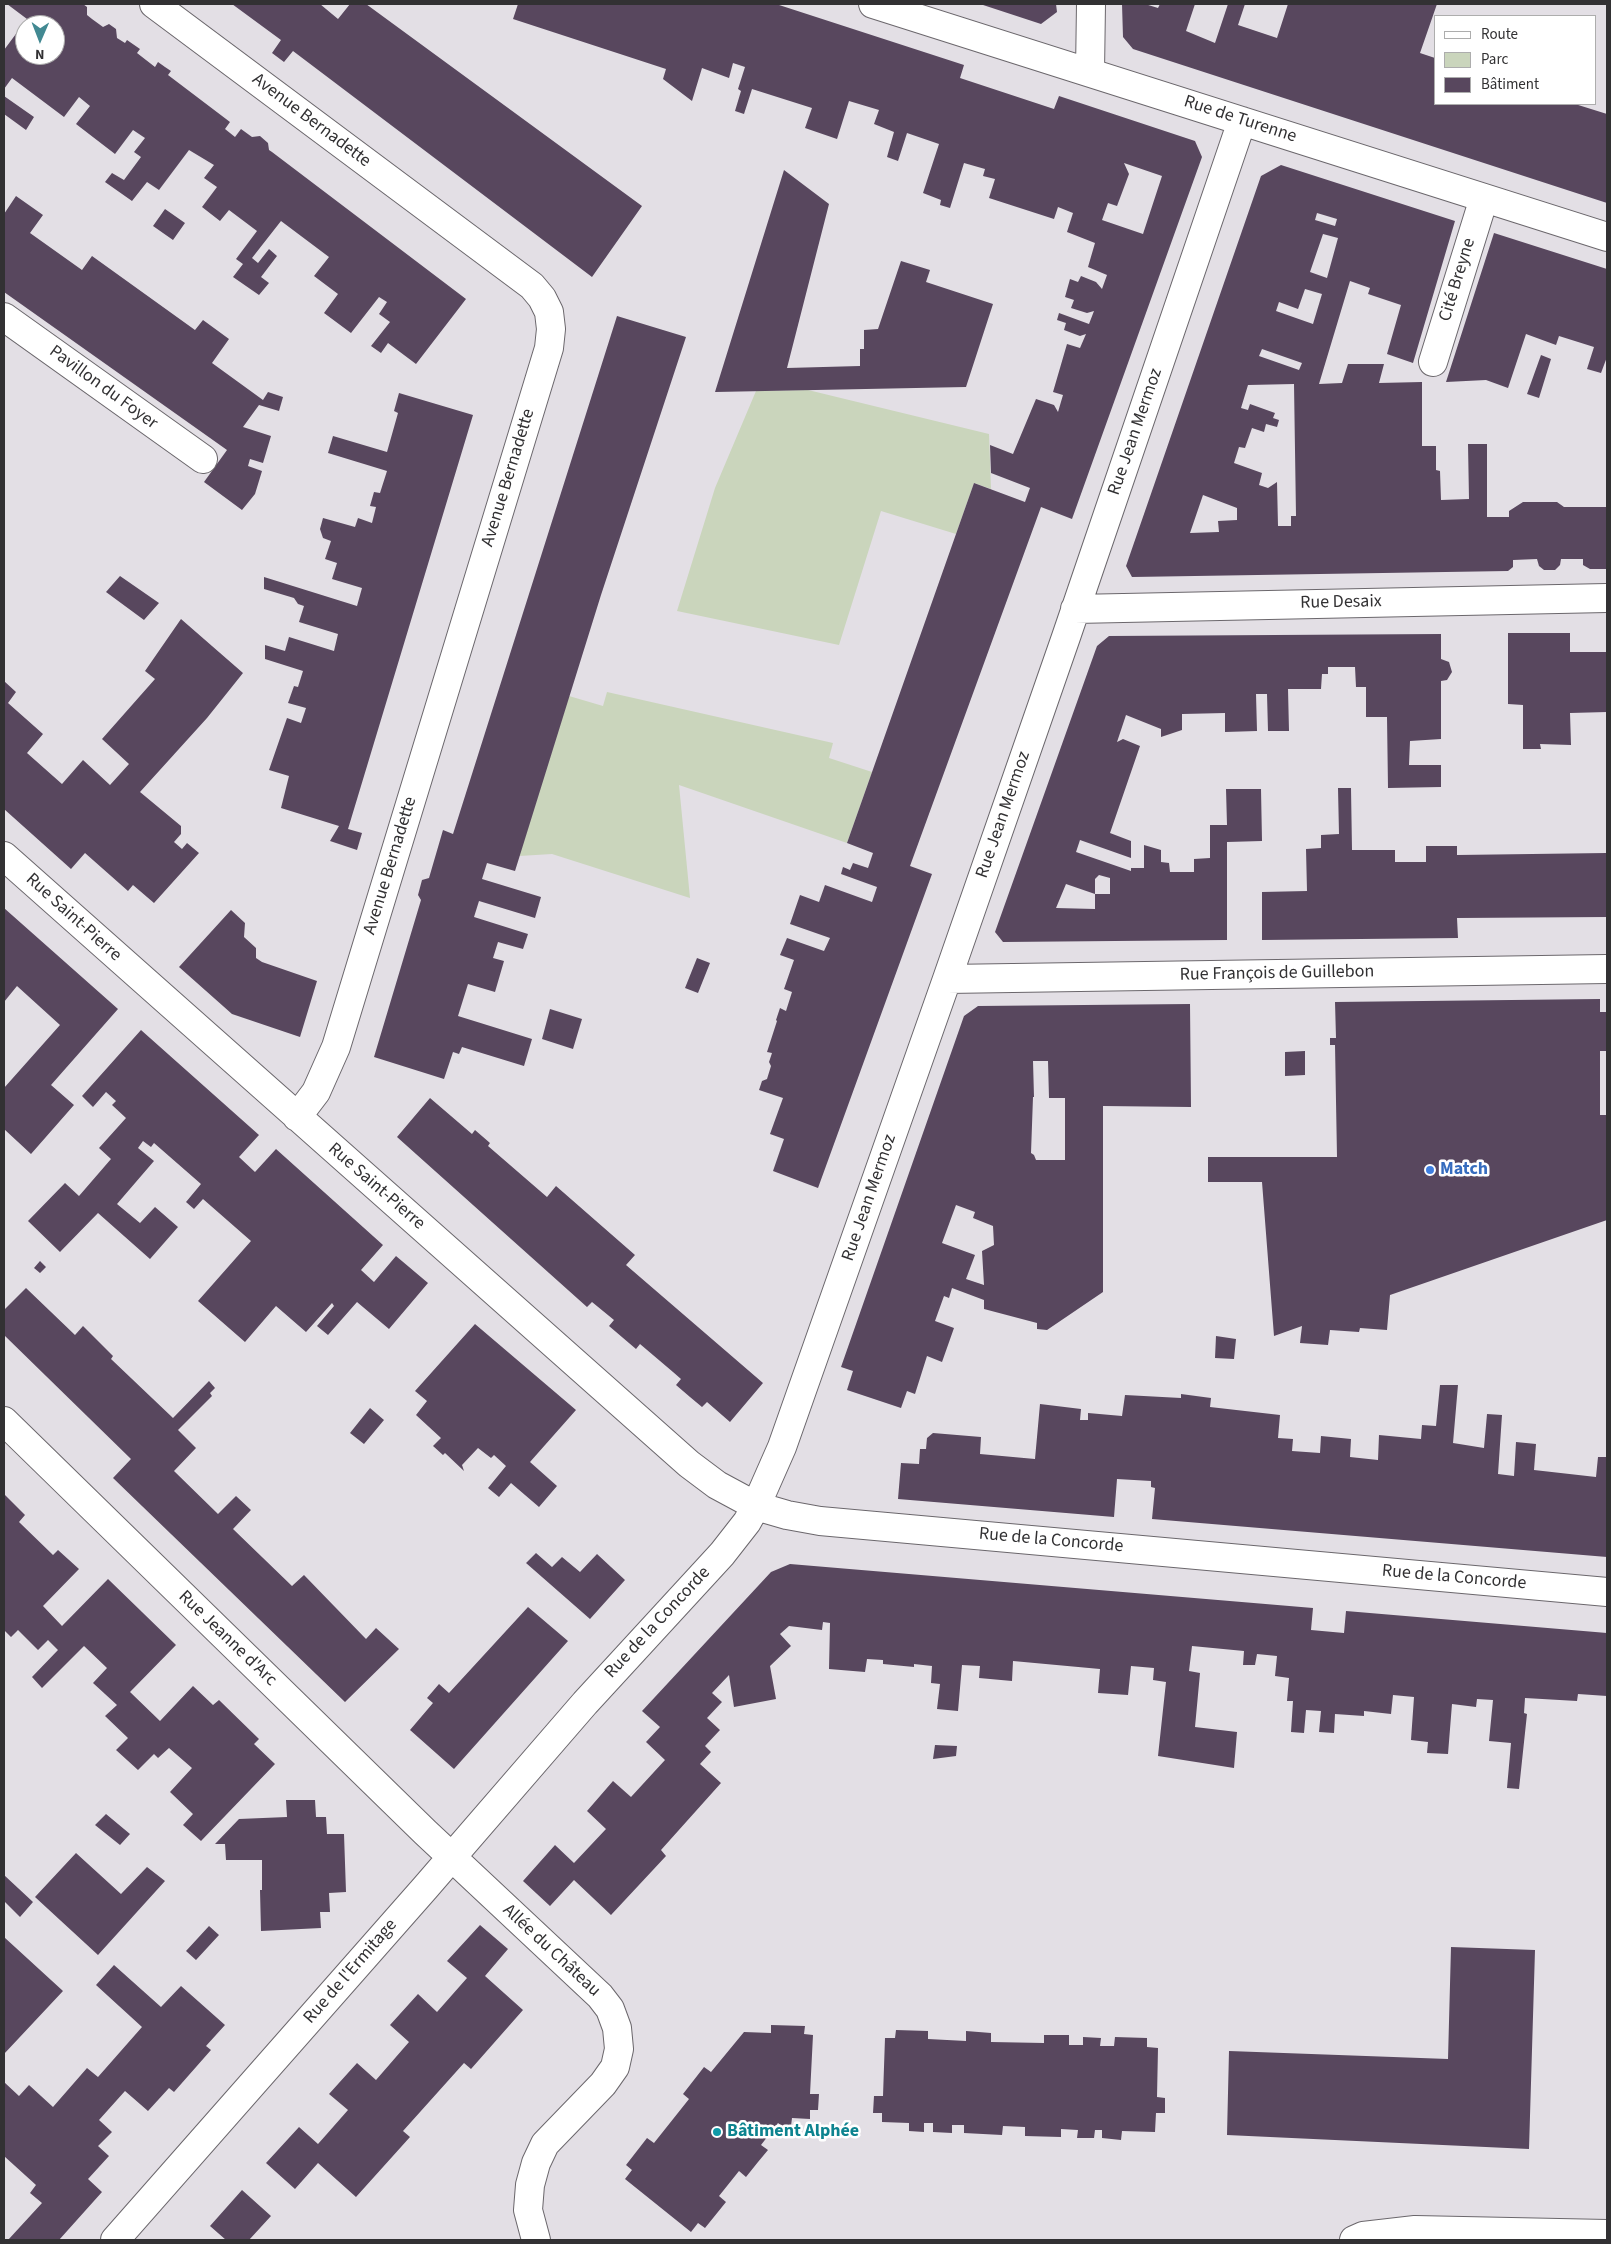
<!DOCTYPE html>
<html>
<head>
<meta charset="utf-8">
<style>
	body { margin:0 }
	#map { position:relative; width:1611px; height:2244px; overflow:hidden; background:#e3dfe5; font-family:"Source Sans 3",sans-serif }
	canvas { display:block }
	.frame { position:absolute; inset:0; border:5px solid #323133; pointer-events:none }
	.legend { position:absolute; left:1434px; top:15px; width:162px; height:90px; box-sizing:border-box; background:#fff; border:1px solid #adadad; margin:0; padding:6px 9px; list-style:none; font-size:15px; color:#323133 }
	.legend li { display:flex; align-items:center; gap:10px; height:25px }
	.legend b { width:25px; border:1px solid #adadad }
	.north { position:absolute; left:15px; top:15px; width:50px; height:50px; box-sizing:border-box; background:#fff; border:1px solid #adadad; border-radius:50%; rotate:181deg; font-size:14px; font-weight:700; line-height:20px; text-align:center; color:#323133 }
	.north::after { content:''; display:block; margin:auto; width:18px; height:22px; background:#428992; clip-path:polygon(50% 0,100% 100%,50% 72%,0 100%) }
</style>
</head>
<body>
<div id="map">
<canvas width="1611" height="2244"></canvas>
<div class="frame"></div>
<ul class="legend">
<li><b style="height:6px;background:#fff"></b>Route</li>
<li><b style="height:14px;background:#cad5bc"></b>Parc</li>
<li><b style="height:14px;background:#58475e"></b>Bâtiment</li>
</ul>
<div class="north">N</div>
</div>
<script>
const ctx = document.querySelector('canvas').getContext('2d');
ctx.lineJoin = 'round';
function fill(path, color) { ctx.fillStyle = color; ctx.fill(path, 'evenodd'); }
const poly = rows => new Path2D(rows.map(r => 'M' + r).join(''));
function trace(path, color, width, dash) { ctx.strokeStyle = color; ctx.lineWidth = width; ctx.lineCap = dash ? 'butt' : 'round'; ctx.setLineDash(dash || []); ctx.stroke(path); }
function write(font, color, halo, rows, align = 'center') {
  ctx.font = font + ' "Source Sans 3",sans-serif'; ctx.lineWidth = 5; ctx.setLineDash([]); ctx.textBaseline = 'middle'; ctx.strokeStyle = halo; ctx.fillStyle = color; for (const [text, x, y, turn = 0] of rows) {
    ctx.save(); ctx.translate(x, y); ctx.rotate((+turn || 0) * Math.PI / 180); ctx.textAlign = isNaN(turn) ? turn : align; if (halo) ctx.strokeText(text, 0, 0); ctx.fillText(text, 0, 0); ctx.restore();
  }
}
const green = poly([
	[808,390,989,434,991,489,974,483,956,534,881,511,839,645,677,611,715,488,756,391],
	[607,692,833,743,829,758,872,772,847,843,679,785,690,898,552,854,519,856,569,696,603,706]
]);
const building = poly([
	[7,4,83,4,87,7,87,15,92,19,103,27,109,24,116,29,117,38,125,43,127,40,140,49,137,53,155,67,158,62,165,67,171,71,168,75,230,122,225,129,235,137,241,129,252,137,260,136,268,143,269,150,272,152,466,299,416,364,388,343,381,353,371,346,390,322,379,314,387,302,379,297,351,333,324,313,338,294,314,276,329,257,281,221,252,258,258,263,269,249,277,256,261,277,269,283,259,295,233,277,243,264,236,259,257,231,229,210,220,221,202,207,217,187,204,178,214,165,189,150,159,190,147,182,132,201,105,182,112,173,124,180,141,157,134,152,145,138,133,130,115,154,76,124,90,106,79,97,64,117,12,78,4,89,4,50,27,19],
	[25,25,55,25,55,55,25,55],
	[232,4,320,4,338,19,350,4,366,4,642,206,592,277,293,51,284,62,272,53,281,40],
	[518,4,776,4,964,65,960,78,1054,109,1059,96,1195,141,1202,157,1072,519,1041,507,910,866,932,874,818,1188,773,1171,784,1139,770,1134,783,1098,759,1090,762,1081,767,1079,771,1066,769,1062,772,1053,767,1052,777,1021,776,1020,780,1008,786,1011,792,992,784,989,794,960,780,955,787,938,824,951,830,938,790,924,800,895,819,902,825,885,872,902,877,887,841,874,843,867,850,870,853,863,868,868,873,853,847,843,974,483,1025,502,1030,488,991,473,990,445,1013,454,1036,399,1054,405,1058,412,1063,395,1053,392,1067,344,1080,348,1086,334,1080,336,1064,330,1066,323,1057,320,1059,313,1089,324,1094,311,1087,313,1071,308,1074,300,1065,297,1070,279,1078,282,1081,276,1096,282,1102,289,1107,275,1088,267,1095,243,1067,232,1073,213,1058,207,1054,219,989,198,995,179,983,176,985,169,964,163,950,208,940,205,941,200,923,193,939,144,907,133,898,161,887,157,894,132,874,124,879,110,849,101,837,139,805,128,812,108,752,89,744,114,735,111,741,91,738,89,745,67,733,63,729,78,702,68,692,101,663,79,666,69,513,19],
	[1124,163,1162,176,1143,234,1102,220,1108,203,1117,206,1129,174],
	[980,4,1056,4,1057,12,1041,24],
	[1122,4,1145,4,1158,8,1160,4,1195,4,1186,31,1215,43,1228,4,1245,4,1238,25,1277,38,1288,4,1437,4,1420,53,1435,58,1435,104,1575,104,1607,114,1607,203,1133,49,1123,37],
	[4,96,34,117,26,130,4,114],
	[1281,165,1455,221,1413,363,1387,354,1401,305,1368,294,1370,288,1350,281,1319,384,1342,383,1348,364,1384,364,1379,383,1422,382,1422,446,1436,446,1436,470,1440,471,1441,500,1469,499,1468,444,1487,444,1487,517,1509,517,1509,511,1523,502,1557,502,1564,507,1607,507,1607,569,1590,569,1583,565,1583,559,1561,559,1560,565,1555,570,1544,570,1539,566,1537,559,1513,560,1513,567,1508,571,1132,577,1126,566,1261,176],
	[1317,213,1337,219,1335,226,1315,220],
	[1323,234,1338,238,1327,278,1310,272],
	[1305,289,1322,294,1313,324,1276,311,1279,302,1298,309],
	[1262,349,1302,363,1299,370,1259,356],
	[1294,384,1296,516,1291,516,1291,526,1278,526,1277,482,1268,488,1259,485,1262,473,1234,463,1239,447,1245,448,1252,428,1264,432,1266,424,1277,427,1279,420,1273,418,1275,413,1250,404,1248,410,1241,408,1248,385],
	[1203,495,1237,508,1237,520,1218,521,1219,532,1190,533],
	[784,170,829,204,787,368,860,366,860,349,864,349,864,330,878,329,901,261,930,270,926,282,993,304,966,387,715,392],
	[16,196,43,215,30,233,82,270,92,256,195,330,203,320,229,339,212,363,263,400,268,392,283,397,279,411,259,405,243,427,271,436,263,463,250,459,248,466,262,471,255,494,242,510,204,482,227,450,4,292,4,214],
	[165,209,185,223,173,240,153,226],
	[1494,233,1607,269,1607,357,1601,373,1587,369,1594,347,1559,336,1556,345,1526,334,1508,388,1486,380,1446,382],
	[617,316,686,337,601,595,515,871,487,863,482,879,541,897,535,918,479,901,474,917,528,934,523,949,498,942,493,958,504,961,495,992,468,984,458,1016,532,1039,524,1066,462,1047,459,1054,453,1052,444,1079,374,1057,421,900,418,895,422,880,429,878,443,830,453,834],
	[1541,355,1551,359,1539,398,1527,394],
	[399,393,473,415,348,829,362,833,357,850,330,841,339,826,281,808,289,776,269,770,287,718,301,723,306,708,288,703,294,686,298,687,303,671,265,659,265,645,285,651,289,637,334,651,338,634,299,622,304,606,298,604,294,598,264,589,264,577,357,606,362,588,332,579,337,563,325,559,331,541,323,538,320,529,323,518,355,527,358,518,372,523,376,507,370,506,374,492,380,493,387,471,328,453,333,436,387,452,398,413,394,411],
	[120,576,159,603,144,620,106,592],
	[181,619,243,673,207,718,140,792,181,826,181,834,174,842,182,849,187,843,199,853,154,903,133,885,128,891,85,853,71,869,4,809,4,681,16,692,8,703,43,734,27,753,62,784,83,760,110,785,129,764,102,739,155,679,145,671],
	[1508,633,1570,633,1570,652,1607,652,1607,712,1570,713,1571,745,1540,744,1541,749,1523,749,1523,705,1508,704],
	[1441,634,1441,659,1449,662,1452,672,1447,680,1441,681,1441,739,1410,741,1409,765,1441,765,1441,787,1388,788,1387,717,1366,717,1366,687,1356,687,1355,667,1328,667,1328,674,1322,674,1321,689,1288,689,1289,731,1268,731,1267,694,1256,694,1257,731,1225,732,1225,713,1182,714,1182,730,1161,737,1161,729,1126,715,1117,742,1123,739,1140,746,1110,833,1131,841,1131,858,1080,840,1076,852,1131,871,1131,868,1144,868,1144,845,1161,850,1161,862,1169,863,1170,872,1194,872,1194,859,1210,858,1210,825,1227,825,1226,789,1261,789,1262,841,1227,842,1227,940,1003,942,995,932,1097,646,1109,636],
	[1099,875,1110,878,1110,894,1095,894,1095,909,1056,908,1066,884,1095,894,1095,879],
	[1338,788,1351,788,1352,850,1395,850,1395,862,1426,862,1426,846,1457,846,1457,855,1607,853,1607,917,1457,918,1458,938,1262,940,1262,892,1307,891,1306,849,1321,848,1321,835,1339,834],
	[4,908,118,1009,51,1085,74,1105,31,1154,4,1129,4,1088,60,1025,17,986,4,1002],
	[231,910,245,923,244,937,256,948,256,958,262,962,317,981,300,1037,232,1014,179,967],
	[697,958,710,963,698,993,685,988],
	[1600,999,1600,1012,1607,1012,1607,1051,1600,1051,1600,1115,1607,1115,1607,1220,1390,1295,1387,1330,1360,1328,1359,1332,1330,1330,1328,1345,1300,1343,1302,1326,1274,1336,1262,1182,1208,1182,1208,1157,1337,1157,1335,1045,1330,1045,1330,1038,1336,1038,1335,1002],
	[1190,1004,1191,1107,1103,1106,1103,1292,1047,1330,1037,1329,1037,1323,984,1309,984,1300,952,1288,949,1298,944,1296,935,1321,954,1328,942,1362,927,1356,915,1394,907,1391,901,1408,847,1390,853,1371,841,1367,964,1016,978,1006],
	[1033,1061,1048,1061,1049,1098,1065,1098,1065,1160,1036,1160,1034,1155,1031,1153,1033,1097,1034,1097],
	[956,1205,975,1212,973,1218,993,1226,994,1245,982,1251,984,1285,966,1279,975,1255,942,1243],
	[550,1009,582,1019,573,1049,542,1039],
	[141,1030,259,1135,239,1157,255,1172,276,1149,383,1245,361,1270,374,1282,396,1256,428,1283,389,1329,357,1302,328,1335,317,1326,334,1306,332,1303,306,1332,276,1306,245,1342,198,1301,251,1241,203,1199,194,1209,186,1202,201,1184,154,1143,151,1147,143,1141,138,1148,154,1161,117,1204,140,1223,155,1207,178,1227,150,1259,98,1213,60,1252,28,1221,65,1183,79,1196,111,1159,99,1148,126,1118,112,1105,116,1101,106,1092,93,1107,82,1096],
	[1305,1051,1305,1075,1285,1076,1285,1052],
	[430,1098,472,1134,475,1130,490,1143,488,1146,547,1197,556,1186,635,1255,626,1265,763,1383,730,1422,707,1402,702,1407,690,1397,676,1385,681,1379,673,1372,640,1344,636,1349,609,1326,614,1320,592,1302,587,1307,397,1137],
	[40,1261,46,1267,40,1273,34,1268],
	[26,1288,75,1335,83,1326,113,1356,111,1359,173,1418,209,1381,215,1388,210,1393,212,1396,178,1430,196,1448,174,1471,218,1514,236,1496,251,1510,233,1529,292,1586,304,1575,366,1639,376,1628,399,1649,345,1702,113,1478,131,1459,4,1335,4,1310],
	[475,1324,576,1410,530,1462,557,1486,539,1507,511,1483,499,1497,488,1488,506,1466,494,1455,491,1458,478,1448,462,1465,464,1471,445,1453,443,1455,433,1446,441,1438,416,1415,427,1401,415,1391],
	[1216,1336,1236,1339,1234,1359,1215,1358],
	[1440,1385,1458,1385,1453,1443,1484,1448,1487,1414,1502,1415,1498,1474,1514,1476,1516,1442,1536,1444,1534,1470,1596,1477,1598,1457,1607,1457,1607,1557,1152,1519,1155,1488,1151,1487,1151,1481,1117,1479,1114,1517,898,1499,901,1463,919,1464,920,1449,926,1449,927,1438,933,1433,981,1437,980,1454,1035,1459,1040,1404,1081,1409,1080,1420,1088,1420,1088,1413,1122,1416,1125,1395,1181,1398,1181,1394,1211,1398,1210,1407,1280,1415,1278,1438,1293,1439,1292,1451,1320,1453,1321,1436,1351,1439,1350,1457,1378,1460,1379,1435,1421,1439,1422,1425,1436,1426],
	[370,1408,384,1420,364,1444,350,1433],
	[4,1494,25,1515,19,1522,53,1555,58,1550,79,1569,43,1606,62,1626,108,1579,176,1645,130,1692,160,1721,193,1686,213,1705,219,1700,259,1739,254,1744,275,1764,201,1841,183,1825,193,1814,170,1792,192,1768,169,1748,158,1758,154,1754,138,1770,116,1750,128,1738,105,1716,117,1705,93,1683,107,1668,84,1646,42,1688,32,1677,58,1650,48,1640,38,1650,18,1630,11,1637,4,1630],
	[536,1553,552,1567,562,1557,580,1572,597,1554,625,1580,590,1619,526,1563],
	[790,1564,1313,1608,1311,1630,1344,1633,1346,1611,1607,1633,1607,1696,1578,1694,1577,1701,1525,1698,1524,1713,1527,1714,1519,1789,1507,1788,1511,1743,1489,1741,1493,1700,1477,1699,1476,1707,1452,1704,1448,1754,1427,1753,1428,1742,1411,1740,1414,1697,1393,1695,1391,1714,1364,1711,1364,1716,1335,1714,1334,1733,1319,1732,1321,1711,1306,1710,1304,1733,1291,1732,1293,1701,1287,1701,1289,1678,1275,1676,1277,1656,1257,1654,1255,1665,1243,1665,1244,1651,1192,1646,1189,1671,1200,1673,1195,1727,1237,1732,1234,1768,1158,1756,1166,1682,1153,1680,1154,1668,1131,1666,1128,1695,1098,1693,1100,1669,1013,1661,1012,1681,979,1678,980,1666,962,1665,958,1711,937,1709,940,1684,931,1683,932,1666,914,1664,914,1667,883,1664,883,1660,867,1659,865,1672,829,1669,830,1623,823,1622,822,1630,789,1626,780,1634,791,1646,770,1666,776,1699,734,1707,729,1675,712,1693,722,1702,707,1718,720,1730,705,1746,711,1752,700,1764,721,1783,661,1850,666,1856,611,1915,574,1880,550,1906,523,1881,555,1845,574,1863,606,1829,587,1811,613,1781,631,1797,665,1760,646,1742,660,1727,642,1711,771,1572],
	[528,1607,568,1641,454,1769,410,1730,433,1703,427,1698,439,1684,449,1693],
	[935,1745,957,1746,956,1756,933,1759],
	[286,1800,315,1800,316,1817,326,1817,327,1834,344,1834,346,1892,329,1893,330,1912,320,1912,321,1928,261,1931,260,1890,262,1890,262,1860,226,1860,225,1844,215,1844,239,1819,287,1817],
	[106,1814,130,1834,120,1845,95,1825],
	[76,1853,121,1894,147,1867,165,1881,98,1955,35,1897],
	[4,1875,33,1902,20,1917,4,1901],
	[480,1925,508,1949,485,1976,523,2010,471,2069,464,2063,403,2131,410,2137,356,2197,318,2163,295,2189,266,2163,299,2127,318,2144,326,2135,348,2110,329,2094,357,2063,376,2080,409,2042,390,2025,418,1994,437,2012,467,1978,447,1961],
	[209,1926,219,1935,196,1960,186,1951],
	[4,1937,63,1991,4,2054],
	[1451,1947,1535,1950,1529,2149,1227,2135,1229,2051,1448,2059],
	[114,1965,161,2007,181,1986,225,2025,206,2046,211,2050,174,2092,169,2088,148,2111,125,2091,99,2120,112,2132,98,2146,109,2156,88,2179,102,2192,59,2240,8,2240,42,2203,30,2193,36,2185,4,2156,4,2082,19,2096,29,2085,53,2107,87,2068,98,2077,142,2027,96,1985],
	[771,2025,805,2026,804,2034,813,2035,810,2094,819,2094,818,2110,810,2110,810,2119,792,2118,791,2126,782,2126,778,2123,761,2145,768,2150,758,2162,746,2177,739,2171,719,2196,726,2202,705,2228,698,2223,691,2232,625,2179,632,2170,626,2165,647,2138,654,2143,689,2099,683,2094,704,2067,711,2072,744,2032,771,2033],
	[896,2030,928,2031,928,2039,966,2041,966,2031,991,2033,991,2042,1044,2043,1044,2035,1069,2035,1069,2045,1083,2045,1083,2037,1101,2038,1100,2046,1114,2046,1115,2037,1147,2038,1147,2047,1158,2048,1157,2097,1165,2098,1165,2113,1156,2113,1155,2132,1122,2131,1121,2140,1102,2138,1102,2130,1095,2130,1094,2138,1077,2138,1078,2130,1061,2129,1061,2137,1025,2136,1025,2127,1003,2126,1002,2135,964,2133,964,2125,952,2125,952,2133,933,2132,933,2123,924,2123,924,2132,909,2131,909,2123,882,2122,882,2113,873,2113,874,2096,883,2096,885,2038,895,2038],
	[242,2190,271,2216,249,2240,226,2240,210,2226]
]);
const minor = poly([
	[154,4,532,286,542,298,549,312,551,329,549,348,336,1047,316,1092,297,1117],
	[873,4,1607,237],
	[1090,72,1091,4],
	[4,317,203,459],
	[1433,362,1484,198],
	[1075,609,1607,598],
	[4,856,689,1464,717,1485,756,1506,787,1515,820,1521,1607,1592],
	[947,979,1607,969],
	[4,1421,425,1832,600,1996,610,2009,617,2028,619,2049,615,2067,603,2084,545,2144,536,2163,530,2185,528,2210,536,2240],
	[115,2240,425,1888,585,1703,722,1554,747,1522,756,1506,782,1447,947,979,1066,637,1242,121],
	[1354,2240,1363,2236,1415,2230,1607,2234]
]);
const markers = [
	[1430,1170,5,"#3f7fe0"],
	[717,2132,5,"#0f9aa8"]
];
const streetNames = [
	["Rue de Turenne",1240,120,18],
	["Avenue Bernadette",311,121,37],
	["Cité Breyne",1458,280,-73],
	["Pavillon du Foyer",103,388,36],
	["Rue Jean Mermoz",1136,432,-71],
	["Avenue Bernadette",509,478,-73],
	["Rue Desaix",1341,603,-1],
	["Rue Jean Mermoz",1004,815,-71],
	["Avenue Bernadette",391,866,-73],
	["Rue Saint-Pierre",73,918,42],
	["Rue François de Guillebon",1277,974,-1],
	["Rue Saint-Pierre",376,1187,41],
	["Rue Jean Mermoz",870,1198,-71],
	["Rue de la Concorde",1051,1541,5],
	["Rue de la Concorde",1454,1578,5],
	["Rue de la Concorde",658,1623,-47],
	["Rue Jeanne d'Arc",227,1639,44],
	["Allée du Château",551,1951,43],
	["Rue de l'Ermitage",351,1972,-49]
];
const shopNames = [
	["Match",1440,1170]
];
const cultureNames = [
	["Bâtiment Alphée",727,2132]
];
fill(green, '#cad5bc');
fill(building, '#58475e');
trace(minor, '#6b676c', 30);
trace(minor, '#fff', 28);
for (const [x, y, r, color] of markers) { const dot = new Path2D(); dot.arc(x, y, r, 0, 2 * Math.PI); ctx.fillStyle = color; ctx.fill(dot); trace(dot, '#fff', 2); }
write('18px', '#323133', '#fff', streetNames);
write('bold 18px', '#366cbe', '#fff', shopNames, 'left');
write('bold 18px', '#0d838f', '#fff', cultureNames, 'left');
</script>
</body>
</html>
